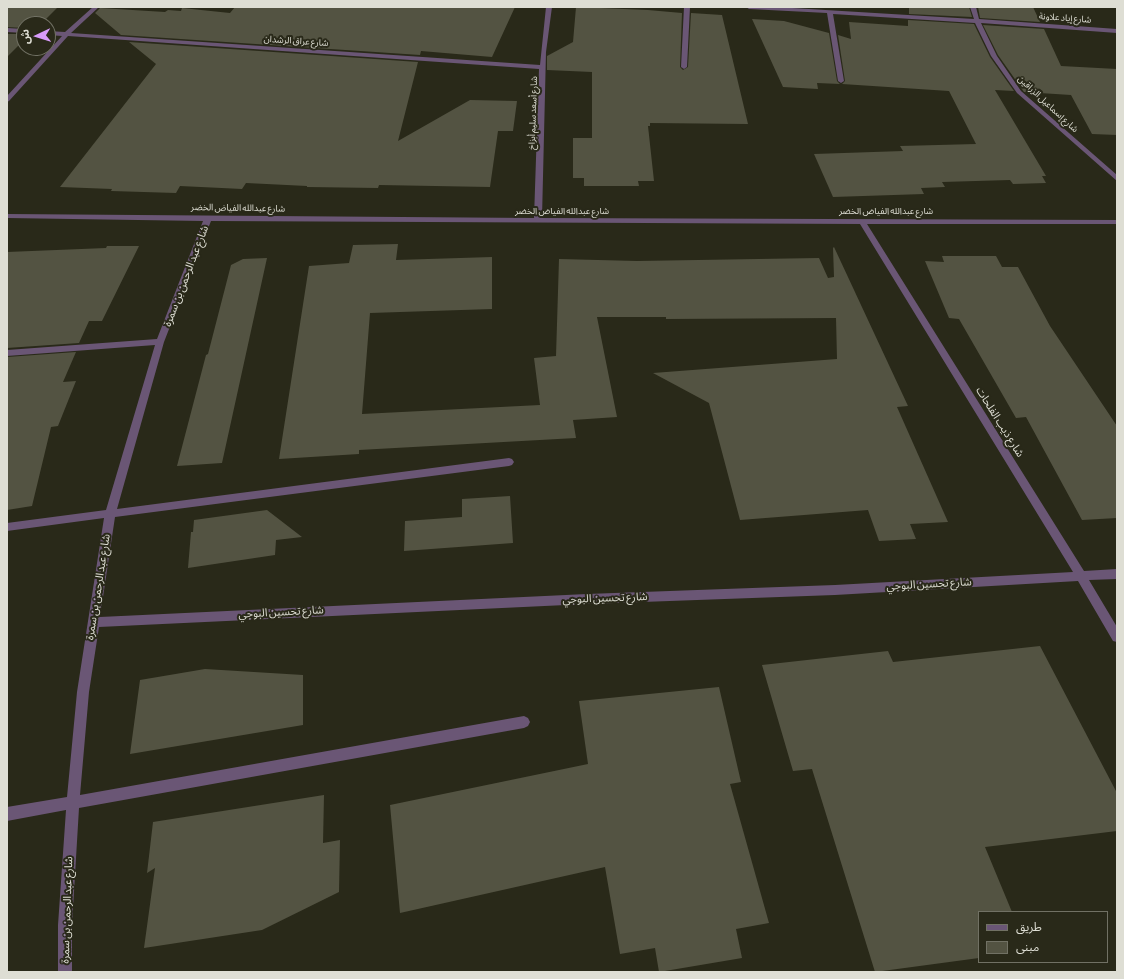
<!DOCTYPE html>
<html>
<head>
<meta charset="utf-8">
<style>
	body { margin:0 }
	#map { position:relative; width:1124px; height:979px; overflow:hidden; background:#292919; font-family:"Asap Condensed","Noto Sans Arabic",sans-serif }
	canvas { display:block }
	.frame { position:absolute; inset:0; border:8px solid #deded4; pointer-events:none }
	.legend { position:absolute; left:978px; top:911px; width:130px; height:52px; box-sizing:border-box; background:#292919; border:1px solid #717164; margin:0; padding:5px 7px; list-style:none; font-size:12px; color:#deded4 }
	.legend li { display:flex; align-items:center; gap:8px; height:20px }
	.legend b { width:20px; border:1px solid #717164 }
	.north { position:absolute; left:16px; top:16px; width:40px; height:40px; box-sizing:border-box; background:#292919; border:1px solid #717164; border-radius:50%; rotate:266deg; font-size:11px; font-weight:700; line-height:16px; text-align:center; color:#deded4 }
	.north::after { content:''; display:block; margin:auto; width:14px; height:18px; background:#d79bf9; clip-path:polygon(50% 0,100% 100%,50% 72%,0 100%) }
</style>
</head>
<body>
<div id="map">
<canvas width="1124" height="979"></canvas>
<div class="frame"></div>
<ul class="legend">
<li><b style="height:5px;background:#6a5675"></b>طريق</li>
<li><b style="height:11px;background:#535342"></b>مبنى</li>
</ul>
<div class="north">ش</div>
</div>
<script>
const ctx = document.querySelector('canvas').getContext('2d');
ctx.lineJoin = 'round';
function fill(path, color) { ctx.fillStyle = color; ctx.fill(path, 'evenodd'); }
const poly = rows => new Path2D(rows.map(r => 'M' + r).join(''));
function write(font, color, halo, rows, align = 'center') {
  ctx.font = font + ' "Asap Condensed","Noto Sans Arabic",sans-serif'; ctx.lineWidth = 4; ctx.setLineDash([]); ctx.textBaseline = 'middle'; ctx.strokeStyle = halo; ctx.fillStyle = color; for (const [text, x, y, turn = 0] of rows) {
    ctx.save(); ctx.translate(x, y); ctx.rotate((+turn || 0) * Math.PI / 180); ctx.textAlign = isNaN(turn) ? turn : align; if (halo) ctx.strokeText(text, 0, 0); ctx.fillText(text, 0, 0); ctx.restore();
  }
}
const building = poly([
	[7,7,58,7,41,24,24,24,24,28,7,27],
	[235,7,515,7,492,57,421,51,420,55,121,35,95,13,100,8,165,12,168,10,181,11,182,8,230,13],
	[576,7,648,10,682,13,680,67,683,70,688,67,691,13,722,15,748,124,650,123,650,126,648,126,654,181,638,181,639,186,584,186,584,178,573,178,573,138,592,138,592,72,547,70,547,56,573,42],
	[909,7,969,7,972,17,909,14],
	[978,7,1033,7,1040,22,980,18],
	[752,19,784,21,829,33,837,81,840,84,817,83,818,89,783,87],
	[908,20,974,24,990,57,1014,91,995,90,1046,176,1042,176,1046,183,1013,184,1010,180,942,182,945,187,921,188,924,194,833,197,814,154,903,151,900,146,976,144,949,91,842,84,845,81,838,35,851,39,849,22,908,26],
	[983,25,1044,29,1061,66,1117,69,1117,135,1092,134,1071,95,1024,92,998,55],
	[7,34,24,34,24,40,7,57],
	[129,42,418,62,398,141,470,100,517,101,513,131,498,131,490,187,379,185,378,188,307,187,307,186,246,183,242,189,180,186,176,193,111,191,112,189,60,187,156,64],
	[398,244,396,260,492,257,492,309,370,313,362,414,540,405,534,358,556,356,559,259,637,261,819,258,828,278,834,277,833,248,834,247,908,406,897,407,948,522,910,524,916,539,879,541,868,510,740,520,709,403,653,373,837,359,836,318,666,319,666,317,597,317,617,417,573,420,576,438,359,450,359,454,279,459,309,266,349,263,353,245],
	[107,246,139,246,102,321,89,321,79,343,7,348,7,252,106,248],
	[942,256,996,256,1002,267,1018,267,1050,326,1117,426,1117,518,1082,520,1026,417,1016,418,959,319,949,318,925,261,944,262],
	[267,258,222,463,177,466,206,355,208,354,231,265,243,259],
	[76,352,63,382,76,381,58,426,51,427,32,506,7,510,7,357],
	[510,496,513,543,404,551,405,521,462,517,462,499],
	[267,510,302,537,276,540,275,555,188,568,191,532,193,532,194,520],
	[1040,646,1117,793,1117,831,985,847,1012,912,979,912,979,958,875,972,812,769,793,771,762,665,888,651,893,662],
	[205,669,303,675,303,725,130,754,140,680],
	[719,687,741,782,730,784,769,923,736,929,742,958,659,972,655,948,620,954,605,867,400,913,390,805,588,764,579,701],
	[324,795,323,843,340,840,339,892,262,930,144,948,155,868,147,873,153,822]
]);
const minor = poly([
	[93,7,99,7,71,33,540,65,546,7,552,7,546,52,542,218,1117,220,1117,224,867,224,1084,571,1117,569,1117,579,1089,580,1117,627,1117,642,1113,641,1078,581,835,595,587,604,99,627,89,692,80,795,524,716,528,718,530,722,528,726,524,728,79,808,72,925,72,972,58,972,58,925,66,810,7,821,7,807,67,797,77,692,104,518,7,531,7,523,106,510,155,345,7,356,7,350,157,339,203,221,7,218,7,214,534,218,539,69,68,36,9,101,7,102,7,96,62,36,48,35,48,31,65,32,93,7],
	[211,221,860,224,1073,572,835,585,587,594,100,617,115,517,509,466,512,465,514,462,512,459,509,458,117,509,164,342,211,221],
	[684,7,690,7,687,67,684,69,681,67,684,7],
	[746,7,776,7,974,19,970,7,976,7,979,19,1117,29,1117,33,981,23,997,56,1021,91,1117,175,1117,181,1017,93,991,56,975,23,833,14,844,81,841,83,838,81,827,13,749,9,746,7],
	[7,28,24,29,24,33,7,32,7,28]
]);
const farStreetnames = [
	["شارع إياد علاونة",1065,18,4],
	["شارع عراق الرشدان",296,41,4],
	["شارع إسماعيل الزراقين",1048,104,43],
	["شارع أسعد سليم أبزاخ",533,113,-88],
	["شارع عبدالله الفياض الخضر",238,208,1],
	["شارع عبدالله الفياض الخضر",562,211],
	["شارع عبدالله الفياض الخضر",886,211]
];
const streetNames = [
	["شارع عبد الرحمن بن سمرة",186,276,-69],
	["شارع ذيب الفلحات",1000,422,58],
	["شارع تحسين البوجي",929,584,-3],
	["شارع عبد الرحمن بن سمرة",98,587,-81],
	["شارع تحسين البوجي",605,598,-2],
	["شارع تحسين البوجي",281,612,-3],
	["شارع عبد الرحمن بن سمرة",67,910,-88]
];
fill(building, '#535342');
fill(minor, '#6a5675');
write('9px', '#deded4', '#292919', farStreetnames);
write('11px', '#deded4', '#292919', streetNames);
</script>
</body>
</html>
